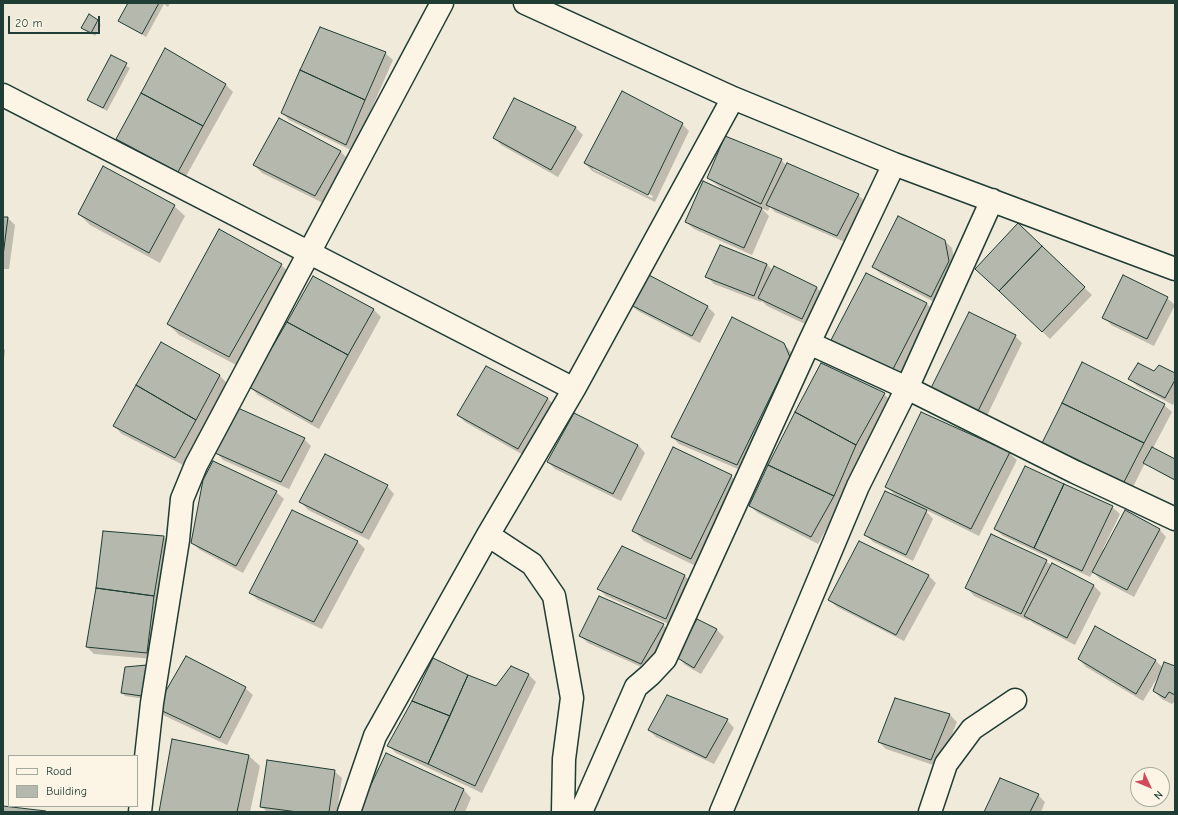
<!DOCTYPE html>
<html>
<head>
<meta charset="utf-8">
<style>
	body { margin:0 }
	#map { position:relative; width:1178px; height:815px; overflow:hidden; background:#efeada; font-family:"Comic Neue",sans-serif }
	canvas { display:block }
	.frame { position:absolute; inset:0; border:4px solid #1f3d34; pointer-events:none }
	.legend { position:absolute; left:8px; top:755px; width:130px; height:52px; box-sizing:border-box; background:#fcf5e5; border:1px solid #a4ab9e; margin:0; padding:5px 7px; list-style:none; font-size:12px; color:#1f3d34 }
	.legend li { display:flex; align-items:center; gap:8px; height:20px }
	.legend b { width:20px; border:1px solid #a4ab9e }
	.north { position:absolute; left:1130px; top:767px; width:40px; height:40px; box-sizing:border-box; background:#fcf5e5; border:1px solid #a4ab9e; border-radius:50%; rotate:134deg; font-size:11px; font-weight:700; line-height:16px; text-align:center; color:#1f3d34 }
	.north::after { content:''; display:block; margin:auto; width:14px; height:18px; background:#d1495b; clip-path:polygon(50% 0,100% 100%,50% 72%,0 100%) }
	.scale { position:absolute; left:8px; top:16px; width:92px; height:18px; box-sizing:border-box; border:2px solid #1f3d34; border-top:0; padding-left:5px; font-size:12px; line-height:14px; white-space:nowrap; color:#1f3d34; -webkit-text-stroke:3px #fcf5e5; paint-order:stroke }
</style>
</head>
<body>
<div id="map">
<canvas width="1178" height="815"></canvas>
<div class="frame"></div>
<ul class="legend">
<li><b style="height:5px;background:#fcf5e5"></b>Road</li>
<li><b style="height:11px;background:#b5b9ad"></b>Building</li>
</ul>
<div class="north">N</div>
<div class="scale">20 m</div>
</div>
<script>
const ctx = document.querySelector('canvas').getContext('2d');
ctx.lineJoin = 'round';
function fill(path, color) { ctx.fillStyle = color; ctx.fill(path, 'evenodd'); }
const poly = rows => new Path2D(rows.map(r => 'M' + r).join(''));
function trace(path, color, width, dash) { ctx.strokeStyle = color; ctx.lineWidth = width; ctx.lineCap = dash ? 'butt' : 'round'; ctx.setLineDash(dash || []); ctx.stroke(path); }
const shadow = poly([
	[129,3,170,3,168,7,164,4,146,37,119,21],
	[89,16,101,25,95,36,83,27],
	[165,50,226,85,233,92,185,178,125,146,117,139],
	[385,53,393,60,353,151,289,120,282,112],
	[111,56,130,68,107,111,88,100],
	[514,99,576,128,583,135,558,177,501,145,494,137],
	[279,120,341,152,348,159,323,203,262,173,254,165],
	[682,124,689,131,655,202,592,171,585,163],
	[593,167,653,196,652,198,593,169],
	[781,160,787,166,858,195,866,202,845,242,775,212,770,207,768,211,761,208,769,216,752,255,694,229,686,222,720,190,721,188,708,178],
	[174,206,185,216,160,263,90,225,79,214],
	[3,218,8,218,15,225,9,269,3,269],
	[1018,224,1092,295,1050,339,984,276],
	[945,241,952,248,956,269,938,304,881,274,873,267],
	[767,264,773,271,816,287,824,295,809,326,767,306,762,301,761,302,714,284,707,277],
	[281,265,292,275,240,367,179,335,168,324],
	[1167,298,1175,305,1154,346,1111,325,1104,317],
	[630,304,708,307,715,314,700,343,638,311],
	[927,304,934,311,899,377,839,347,832,340],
	[373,309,381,317,319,429,258,395,250,387],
	[1015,336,1022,343,985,420,932,390],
	[161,344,220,376,227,383,183,465,122,434,114,426],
	[784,344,791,352,796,365,745,472,679,444,672,437],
	[3,348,5,350,3,370],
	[1154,372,1175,374,1175,401,1173,405,1137,386,1130,379],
	[884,394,891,401,841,503,818,544,758,513,750,506],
	[548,399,555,406,525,456,465,422,458,415],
	[1164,405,1172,412,1153,448,1175,460,1175,481,1145,463,1132,489,1051,450,1043,442],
	[304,439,311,446,289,489,223,460,216,452],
	[638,445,645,453,621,501,555,469,548,462],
	[1009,453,1017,460,979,536,924,509,933,519,913,561,873,542,866,535,897,497,887,487],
	[731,476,742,487,702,569,644,541,633,530],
	[387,486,394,494,369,540,308,510,301,502],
	[276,492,284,499,243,573,200,550,192,543],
	[1112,507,1120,514,1103,549,1159,529,1166,537,1134,597,1100,579,1093,572,1090,577,1003,536,995,529],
	[164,537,171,544,154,659,94,654,87,647],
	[358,542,365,549,322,629,258,600,250,593],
	[860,542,929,576,936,583,904,641,837,607,829,600],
	[622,547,685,576,692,583,673,626,606,596,599,589],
	[1046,561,1052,566,1053,565,1094,586,1101,593,1075,645,1033,623,1029,620,1029,621,974,596,967,588],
	[663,625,671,632,648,670,588,643,580,636],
	[1095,628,1156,661,1163,668,1175,667,1175,701,1172,704,1162,699,1154,691,1159,675,1143,701,1086,667,1079,659],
	[716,629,724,637,701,674,685,665,678,657],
	[434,659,468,676,497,687,511,667,529,675,536,682,482,793,396,753,389,746],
	[126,668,145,699,125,696,122,692],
	[245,688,253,695,227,745,165,716,157,708],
	[896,699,950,715,957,722,939,767,886,749,879,742],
	[727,720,734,728,714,764,656,737,649,730],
	[173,740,249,756,260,766,250,812,160,812],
	[386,755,464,790,471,798,465,812,359,812],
	[334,771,342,778,337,812,267,812,261,806],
	[1038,795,1045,802,1041,812,985,812]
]);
const building = poly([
	[128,3,159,3,142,34,118,21,128,3],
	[89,14,98,20,91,33,81,28,89,14],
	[320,27,386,52,365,100,300,70,320,27],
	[165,48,226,84,203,126,141,93,165,48],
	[111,55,127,63,103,108,87,100,111,55],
	[300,70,365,100,346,145,281,113,300,70],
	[622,91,683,123,648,195,584,163,622,91],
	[141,93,203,126,178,172,116,139,141,93],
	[514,98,576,127,551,170,493,138,514,98],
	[279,118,341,151,315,196,253,165,279,118],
	[725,136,782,159,761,204,707,178,725,136],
	[787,163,859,194,837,236,766,205,787,163],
	[103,166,175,205,149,253,78,214,103,166],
	[703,181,762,208,744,248,685,222,703,181],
	[898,216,945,240,949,261,931,297,872,267,898,216],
	[3,217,8,217,3,256,3,217],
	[1018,223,1042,246,999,291,975,269,1018,223],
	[219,229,282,264,229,357,167,324,219,229],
	[720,245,767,264,754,296,705,277,720,245],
	[1042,246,1085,287,1042,332,999,291,1042,246],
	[774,266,817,287,802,319,758,298,774,266],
	[645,273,708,306,692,336,629,304,645,273],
	[866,273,927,303,892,371,831,340,866,273],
	[1123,275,1168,297,1147,339,1102,318,1123,275],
	[313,276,374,309,348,355,287,322,313,276],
	[969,312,1016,335,977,413,930,390,969,312],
	[732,317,784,343,790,357,737,465,671,437,732,317],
	[287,322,348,355,312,422,249,387,287,322],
	[161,342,220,375,196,420,136,385,161,342],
	[1082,362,1165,404,1144,443,1062,403,1082,362],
	[821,363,885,393,856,445,795,412,821,363],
	[1138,363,1154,371,1159,365,1175,373,1175,380,1165,398,1128,379,1138,363],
	[486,366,548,398,518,449,457,415,486,366],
	[136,385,196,420,175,458,113,426,136,385],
	[1062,403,1144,443,1124,482,1042,443,1062,403],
	[238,408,305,438,281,482,215,453,238,408],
	[795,412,856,445,834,496,768,465,795,412],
	[921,412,1010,452,971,529,885,487,921,412],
	[574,413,638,445,613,494,547,462,574,413],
	[673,447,732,475,691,559,632,531,673,447],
	[1152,447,1175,459,1175,480,1143,463,1152,447],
	[325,454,388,485,362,533,299,502,325,454],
	[213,461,277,491,236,566,191,543,203,480,213,461],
	[768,465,834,496,811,537,749,506,768,465],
	[1025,466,1064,484,1034,548,994,529,1025,466],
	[1064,484,1113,506,1082,571,1034,548,1064,484],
	[885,491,927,510,906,555,864,535,885,491],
	[292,510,358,541,314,622,249,593,292,510],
	[1125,510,1160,529,1127,590,1092,572,1125,510],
	[103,531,164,536,154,596,96,588,103,531],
	[991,534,1047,560,1021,614,965,588,991,534],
	[859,541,929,575,896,635,828,600,859,541],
	[622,546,685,575,666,619,597,589,622,546],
	[1052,563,1094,585,1067,638,1024,616,1052,563],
	[96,588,154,596,147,653,86,647,96,588],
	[599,596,664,624,641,664,579,636,599,596],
	[697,619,717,629,694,668,676,657,697,619],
	[1095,626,1156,660,1136,694,1078,659,1095,626],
	[186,656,246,687,220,738,156,708,186,656],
	[433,658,468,675,450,716,412,701,433,658],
	[1164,662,1175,666,1175,695,1169,692,1165,698,1153,691,1164,662],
	[147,665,142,696,121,693,125,667,147,665],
	[511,666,529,674,475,786,428,764,468,675,496,686,511,666],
	[667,695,728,719,706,758,648,730,667,695],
	[895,698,950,714,931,760,878,742,895,698],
	[412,701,450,716,428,764,387,746,412,701],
	[172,739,249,755,237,812,159,812,172,739],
	[386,753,464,789,454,812,358,812,386,753],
	[267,760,335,770,329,812,298,812,260,807,267,760],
	[1000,778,1039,794,1030,812,984,812,1000,778],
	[3,806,46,811,45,812,3,812,3,806]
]);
const minor = poly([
	[525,3,733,98,894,164,1175,269],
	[3,95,574,389],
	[809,343,907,388,1075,472,1175,519],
	[488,535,532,564,554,596,572,698,564,759,563,812],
	[140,812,152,703,178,540,182,499,196,465,442,3],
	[349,812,375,736,488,535,574,389,733,98],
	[581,812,636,687,650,675,665,659,809,343,894,164],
	[721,812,858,486,907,388,992,200],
	[930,812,946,764,972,729,1015,700]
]);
fill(shadow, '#0003');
fill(building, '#b5b9ad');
trace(building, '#1f3d34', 1);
trace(minor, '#1f3d34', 25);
trace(minor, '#fcf5e5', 22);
</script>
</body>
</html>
